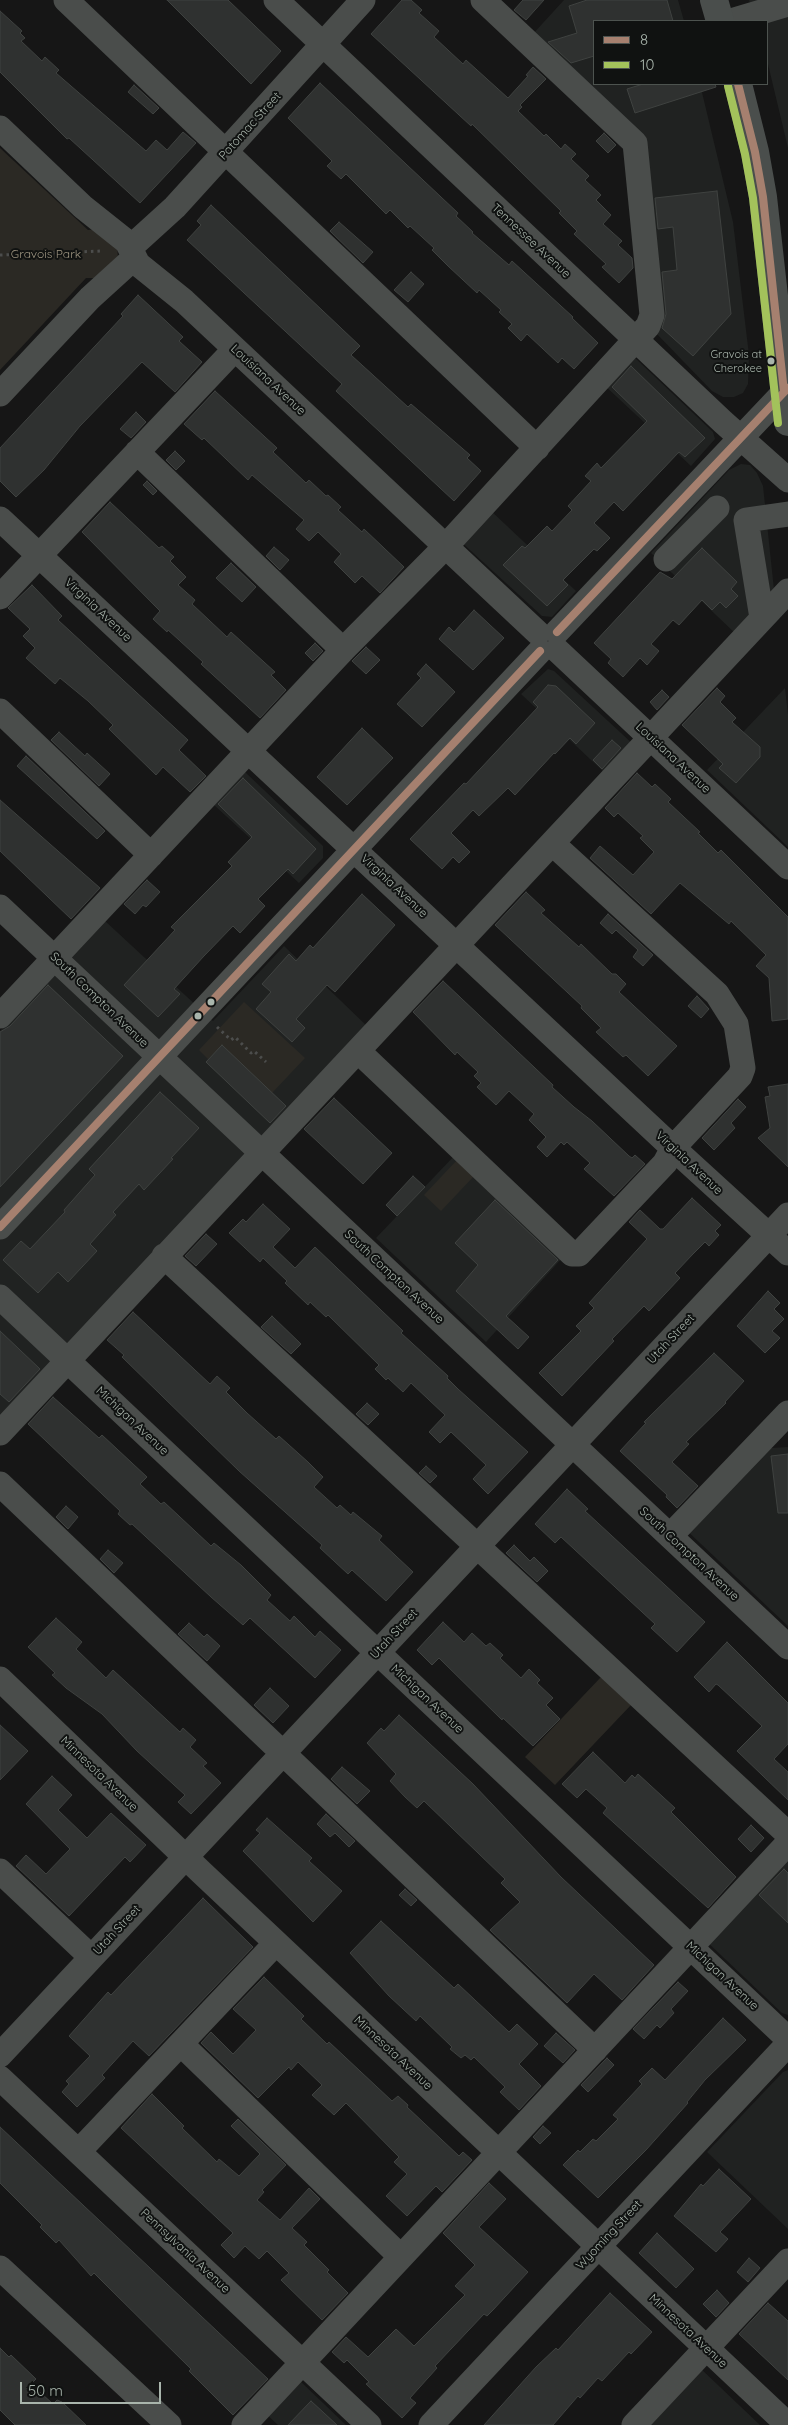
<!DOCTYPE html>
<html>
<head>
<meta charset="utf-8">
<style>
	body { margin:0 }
	#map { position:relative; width:788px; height:2425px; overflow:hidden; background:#161616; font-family:Quicksand,sans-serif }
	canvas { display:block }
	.legend { position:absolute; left:593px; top:20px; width:175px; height:65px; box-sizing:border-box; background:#101211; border:1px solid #4d534f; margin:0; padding:6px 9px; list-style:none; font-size:15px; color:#a9b5ac }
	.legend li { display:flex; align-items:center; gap:10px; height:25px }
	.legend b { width:25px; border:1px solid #4d534f }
	.scale { position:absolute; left:20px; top:2382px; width:141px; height:22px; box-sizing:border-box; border:2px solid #a9b5ac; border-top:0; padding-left:6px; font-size:15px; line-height:18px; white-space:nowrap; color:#a9b5ac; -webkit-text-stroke:4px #101211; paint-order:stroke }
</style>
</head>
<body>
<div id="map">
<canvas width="788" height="2425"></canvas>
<ul class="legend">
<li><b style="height:6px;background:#a6806f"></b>8</li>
<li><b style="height:6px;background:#a3c25b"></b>10</li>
</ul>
<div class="scale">50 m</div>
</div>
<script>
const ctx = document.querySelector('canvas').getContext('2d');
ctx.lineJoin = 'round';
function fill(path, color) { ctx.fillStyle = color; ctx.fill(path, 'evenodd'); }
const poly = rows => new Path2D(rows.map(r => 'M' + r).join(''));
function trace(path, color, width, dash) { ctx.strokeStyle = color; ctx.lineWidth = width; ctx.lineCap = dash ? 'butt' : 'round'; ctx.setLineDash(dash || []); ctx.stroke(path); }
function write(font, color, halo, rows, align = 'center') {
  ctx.font = font + ' Quicksand,sans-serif'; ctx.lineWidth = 4; ctx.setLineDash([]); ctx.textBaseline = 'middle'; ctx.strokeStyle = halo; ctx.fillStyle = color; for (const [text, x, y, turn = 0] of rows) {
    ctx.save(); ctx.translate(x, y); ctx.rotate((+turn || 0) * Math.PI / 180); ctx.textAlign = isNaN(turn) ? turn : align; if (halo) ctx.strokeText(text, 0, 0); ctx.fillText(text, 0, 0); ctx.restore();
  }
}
const built = poly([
	[564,0,678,0,684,21,594,21,594,84,700,84,733,222,749,355,748,384,743,393,734,397,723,397,712,391,653,330,636,131,532,35],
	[749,0,788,0,788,148,767,60,767,21,756,21],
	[632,355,713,432,715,439,691,466,603,384],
	[741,464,750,465,757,473,763,486,775,599,738,636,651,553,729,470],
	[489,509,576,591,552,617,542,616,459,540],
	[548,669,554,671,635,746,608,776,521,694],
	[785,688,788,715,788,847,707,770],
	[245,772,323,846,323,858,299,883,214,805],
	[104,920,213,1021,284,946,369,1028,0,1421,0,1031],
	[456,1154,564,1256,486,1342,376,1238],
	[766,1443,772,1448,788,1447,788,1626,683,1527],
	[788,1852,788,2015,782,2013,705,1940],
	[788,2070,788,2229,707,2152,783,2072],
	[699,2367,760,2425,642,2425],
	[298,2379,346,2425,278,2425,265,2413]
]);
const green = poly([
	[0,148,88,230,99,229,117,245,118,258,94,278,86,278,0,370],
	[244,1002,305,1058,272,1093,222,1045,208,1059,199,1050],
	[458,1159,475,1175,441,1211,424,1195],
	[601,1677,631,1705,555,1785,525,1757]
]);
const building = poly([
	[167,0,228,0,281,51,251,84,167,0],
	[402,0,411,0,422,10,419,13,439,31,434,37,463,64,466,60,508,98,528,76,526,75,533,67,546,79,520,105,522,107,518,111,544,136,546,134,561,149,565,144,576,154,571,159,589,176,585,180,601,195,596,200,611,215,603,224,622,241,618,245,632,258,633,268,619,283,602,267,606,264,574,234,577,231,559,213,561,211,472,124,471,126,371,34,402,0],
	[523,0,544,0,526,20,514,10,523,0],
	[587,0,667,0,673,21,594,21,594,56,571,63,548,42,577,33,569,6,587,0],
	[0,11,22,31,20,33,25,38,21,41,42,61,45,57,59,70,56,73,146,151,156,140,167,150,183,132,196,143,140,203,69,138,67,139,0,72,0,11],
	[320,83,458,213,456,216,473,232,472,233,509,265,512,261,573,317,572,318,598,343,574,369,562,358,558,363,527,334,521,341,508,328,512,324,499,312,501,310,479,290,477,293,448,266,432,250,434,248,410,226,408,228,390,210,386,214,346,174,341,179,327,166,332,161,288,118,320,83],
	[643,84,715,84,716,87,635,113,627,89,643,84],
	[134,85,159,108,153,114,128,92,134,85],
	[604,133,616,145,608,153,596,141,604,133],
	[717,191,731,314,693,356,662,328,666,314,662,272,677,270,673,227,658,229,655,198,717,191],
	[211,205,360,346,351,355,408,407,411,404,470,455,467,458,481,471,454,501,336,391,342,384,187,240,201,225,197,221,211,205],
	[339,222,373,252,363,263,330,231,339,222],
	[411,272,424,284,408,302,394,290,411,272],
	[138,295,183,337,179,341,202,362,175,392,142,362,80,426,44,470,16,497,0,481,0,448,123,316,121,314,138,295],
	[631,366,705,438,685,457,679,452,623,511,614,502,594,523,610,538,597,551,594,549,563,580,568,585,547,606,503,565,522,546,525,548,547,526,552,531,572,510,568,506,591,481,585,476,597,463,601,468,647,421,612,387,631,366],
	[215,391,277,448,273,452,306,483,309,480,326,496,328,495,341,507,338,510,362,532,364,529,404,567,380,593,362,576,355,583,334,562,341,554,318,532,309,541,296,529,304,520,252,475,248,480,204,438,202,440,184,424,215,391],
	[136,412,146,422,131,438,120,429,136,412],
	[175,451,185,461,176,470,166,460,175,451],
	[147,481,157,491,153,495,143,485,147,481],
	[110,502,159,548,162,546,174,557,170,561,186,577,178,585,195,600,192,604,227,637,231,632,275,672,271,675,286,690,260,718,201,664,203,662,168,630,167,632,153,619,160,611,82,532,110,502],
	[274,547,289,560,280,570,266,556,274,547],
	[702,548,737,582,731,589,738,596,726,608,720,602,712,610,702,600,679,625,673,620,651,644,659,651,647,665,640,658,623,677,608,663,611,659,594,643,660,572,672,579,702,548],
	[231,563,256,587,242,602,216,578,231,563],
	[32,585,62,616,58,620,188,740,179,750,206,776,190,792,163,767,156,775,109,729,113,725,88,701,60,678,55,684,26,658,35,648,23,636,30,629,8,608,32,585],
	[474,610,504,638,473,670,439,639,449,627,454,632,474,610],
	[315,643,323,651,313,661,305,653,315,643],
	[366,647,380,660,366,674,352,661,366,647],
	[426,664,455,692,422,727,397,704,421,678,417,674,426,664],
	[548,685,556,686,595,723,576,744,570,738,555,754,554,753,515,795,508,788,479,816,473,810,451,833,470,852,459,863,453,857,442,869,410,839,464,783,466,784,538,707,533,702,548,685],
	[717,688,725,696,720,702,736,718,732,722,760,747,760,757,736,783,719,768,723,764,682,725,717,688],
	[662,690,669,697,657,710,650,702,662,690],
	[362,728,393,758,347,805,317,777,362,728],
	[59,732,85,756,87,753,110,774,99,786,51,740,59,732],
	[612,740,621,748,602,769,593,760,612,740],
	[26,756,105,831,97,839,17,766,26,756],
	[637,773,652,787,655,784,671,799,668,802,700,832,698,833,718,853,721,850,788,917,788,1019,772,1021,769,978,756,966,766,955,731,921,729,924,680,883,651,914,590,858,600,846,633,875,654,852,640,838,643,836,618,813,614,817,605,808,637,773],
	[243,778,316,849,293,874,288,869,258,899,265,906,240,933,233,926,204,956,174,989,180,994,158,1017,124,985,175,930,171,927,232,866,228,862,252,837,218,804,243,778],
	[0,800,100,888,71,919,0,851,0,800],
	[147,880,160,892,146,907,143,905,135,914,124,904,147,880],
	[526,892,545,910,541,913,579,947,581,944,612,974,616,974,626,984,619,992,677,1046,648,1076,626,1055,623,1057,596,1032,601,1028,581,1008,582,1006,495,925,526,892],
	[362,894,395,925,335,992,327,985,296,1019,305,1028,292,1042,256,1009,271,992,262,984,289,954,296,961,310,945,313,948,362,894],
	[608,914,653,955,643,966,633,957,638,950,616,930,612,934,600,923,608,914],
	[443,981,553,1085,552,1087,574,1107,592,1121,629,1156,632,1158,635,1155,645,1164,614,1196,584,1169,590,1163,567,1142,564,1145,561,1142,547,1157,537,1147,546,1137,529,1120,534,1114,509,1091,496,1105,477,1087,481,1083,474,1076,478,1072,457,1052,455,1055,413,1012,443,981],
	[48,985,123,1056,0,1187,0,1032,10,1026,48,985],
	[697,996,709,1009,701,1018,688,1006,697,996],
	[222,1045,286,1106,270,1123,206,1062,222,1045],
	[788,1084,788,1167,758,1138,770,1128,765,1097,770,1096,768,1087,788,1084],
	[160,1092,199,1128,171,1158,173,1159,144,1190,139,1184,113,1212,116,1215,90,1244,97,1251,68,1282,58,1272,38,1293,3,1260,21,1241,30,1249,65,1212,64,1210,95,1175,89,1169,160,1092],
	[334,1098,392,1153,363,1184,304,1129,334,1098],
	[738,1099,746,1107,731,1123,735,1128,714,1150,702,1138,738,1099],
	[413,1176,425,1187,397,1216,386,1205,413,1176],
	[692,1198,721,1225,715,1231,719,1235,709,1246,705,1242,693,1254,675,1273,680,1278,649,1311,644,1306,612,1339,614,1341,597,1359,562,1396,539,1373,581,1331,576,1326,594,1308,589,1303,647,1239,629,1222,640,1210,660,1229,663,1229,692,1198],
	[495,1200,558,1260,506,1316,529,1337,518,1349,456,1291,478,1265,455,1243,495,1200],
	[263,1204,290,1229,273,1247,295,1268,315,1247,403,1331,401,1333,448,1376,447,1378,458,1389,528,1452,488,1494,473,1479,486,1465,451,1432,440,1443,429,1432,445,1415,411,1383,403,1392,388,1378,386,1380,375,1369,379,1365,328,1315,326,1317,310,1302,308,1305,285,1283,287,1281,263,1258,260,1262,229,1233,243,1219,246,1222,263,1204],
	[206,1234,217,1244,196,1266,185,1256,206,1234],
	[768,1291,780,1303,774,1309,784,1319,772,1331,780,1338,765,1353,737,1326,768,1291],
	[133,1312,210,1384,217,1376,230,1388,226,1392,247,1413,276,1439,279,1436,308,1462,323,1477,314,1487,337,1508,340,1505,351,1515,353,1512,382,1536,379,1540,413,1572,386,1601,352,1570,348,1574,320,1548,322,1545,239,1471,122,1357,124,1355,107,1340,133,1312],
	[272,1316,301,1344,291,1354,261,1327,272,1316],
	[0,1331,40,1369,9,1402,0,1394,0,1331],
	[714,1353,744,1381,725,1402,726,1403,686,1442,689,1444,672,1462,698,1486,677,1508,666,1497,667,1495,620,1451,646,1423,644,1422,714,1353],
	[53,1397,99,1438,102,1435,147,1477,140,1484,161,1504,164,1502,211,1546,214,1543,241,1565,271,1595,267,1600,290,1621,294,1616,315,1637,320,1631,341,1650,315,1678,250,1618,243,1625,211,1597,132,1524,130,1525,118,1514,120,1511,28,1424,53,1397],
	[367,1403,379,1414,368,1425,356,1414,367,1403],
	[788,1454,788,1513,778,1513,771,1456,788,1454],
	[426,1466,437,1476,430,1483,419,1473,426,1466],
	[567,1489,588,1509,585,1511,705,1622,677,1652,651,1628,655,1624,561,1537,555,1543,535,1524,567,1489],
	[66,1506,78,1517,68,1529,56,1517,66,1506],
	[514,1545,530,1561,534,1557,548,1571,537,1582,506,1553,514,1545],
	[108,1550,123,1563,114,1573,100,1559,108,1550],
	[56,1618,82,1642,76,1649,106,1678,113,1670,180,1732,183,1728,196,1740,190,1747,207,1763,203,1766,221,1783,191,1814,178,1802,185,1795,137,1751,102,1714,66,1688,52,1675,55,1673,28,1647,56,1618],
	[443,1622,464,1642,472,1633,486,1646,490,1643,503,1655,500,1658,521,1678,529,1669,540,1680,537,1683,553,1698,546,1705,560,1719,533,1746,503,1718,502,1720,439,1658,432,1665,417,1650,443,1622],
	[189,1623,204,1637,207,1634,220,1646,207,1661,178,1634,189,1623],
	[727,1642,788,1703,788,1744,774,1759,788,1772,788,1800,737,1751,762,1726,718,1685,716,1684,709,1692,694,1677,727,1642],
	[270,1688,289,1706,273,1723,254,1705,270,1688],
	[399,1715,473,1784,561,1877,654,1965,622,2000,594,1974,567,2003,490,1930,520,1902,501,1883,505,1879,424,1801,417,1808,405,1797,390,1781,396,1774,367,1743,381,1728,384,1731,399,1715],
	[0,1725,28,1751,0,1780,0,1725],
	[593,1752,625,1783,632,1775,635,1778,638,1774,675,1808,671,1812,736,1877,708,1908,603,1813,607,1808,586,1789,577,1798,562,1784,593,1752],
	[342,1767,370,1791,357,1804,331,1779,342,1767],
	[52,1776,72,1795,58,1810,87,1838,111,1813,146,1845,130,1862,125,1857,69,1916,16,1866,26,1855,46,1874,70,1849,26,1804,52,1776],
	[326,1814,355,1841,349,1847,335,1833,330,1837,317,1824,326,1814],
	[267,1818,312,1858,309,1861,342,1891,313,1922,243,1851,260,1833,256,1830,267,1818],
	[751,1825,764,1838,751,1852,738,1839,751,1825],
	[784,1869,788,1873,788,1923,759,1895,784,1869],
	[405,1889,417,1900,411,1906,399,1895,405,1889],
	[203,1898,253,1947,149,2056,133,2041,102,2075,105,2078,77,2107,62,2092,69,2084,66,2081,90,2056,69,2036,108,1992,111,1995,203,1898],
	[381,1921,454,1988,458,1984,509,2032,517,2024,538,2044,519,2064,541,2086,519,2110,500,2092,505,2087,474,2057,471,2060,465,2055,461,2058,450,2049,452,2047,420,2016,416,2021,389,1996,350,1953,381,1921],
	[264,1977,304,2016,301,2019,327,2044,329,2042,392,2101,398,2096,408,2105,407,2107,459,2156,463,2152,472,2160,442,2192,436,2186,407,2216,386,2196,407,2174,394,2162,399,2157,346,2103,334,2115,312,2095,322,2085,298,2062,291,2070,289,2067,258,2098,201,2043,211,2032,233,2054,256,2030,233,2009,264,1977],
	[678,1982,688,1991,671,2009,674,2013,660,2028,657,2025,644,2039,633,2029,678,1982],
	[723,2018,746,2040,705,2080,687,2102,688,2103,646,2150,598,2198,563,2165,578,2150,580,2152,593,2139,596,2141,618,2119,613,2115,642,2084,639,2081,652,2068,665,2080,723,2018],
	[556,2033,575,2050,563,2063,544,2046,556,2033],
	[607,2058,614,2065,588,2092,581,2085,607,2058],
	[152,2094,184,2126,182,2128,217,2162,219,2159,239,2176,260,2154,231,2126,238,2119,286,2165,262,2190,264,2192,257,2200,280,2220,309,2188,320,2199,292,2228,307,2242,304,2245,329,2270,327,2272,348,2293,322,2320,281,2280,289,2273,267,2251,259,2259,245,2246,234,2258,221,2245,233,2233,121,2128,152,2094],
	[543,2126,551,2133,540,2144,533,2137,543,2126],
	[0,2127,268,2379,233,2415,189,2371,191,2369,105,2284,94,2273,91,2276,59,2240,56,2243,40,2227,42,2225,0,2183,0,2127],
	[719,2169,751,2199,720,2232,728,2239,716,2252,674,2216,701,2184,703,2186,719,2169],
	[489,2183,506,2199,479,2227,528,2272,493,2310,487,2316,484,2314,435,2366,437,2368,410,2398,416,2403,402,2418,366,2384,369,2382,347,2360,344,2363,332,2352,346,2337,368,2357,396,2329,414,2346,465,2295,455,2286,475,2265,443,2233,489,2183],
	[657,2233,694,2269,676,2288,639,2253,657,2233],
	[749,2258,760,2268,748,2282,737,2272,749,2258],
	[717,2290,729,2303,716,2317,703,2304,717,2290],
	[610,2293,652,2332,631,2354,629,2352,602,2381,598,2378,580,2398,578,2396,553,2425,484,2425,536,2367,556,2348,558,2350,610,2293],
	[768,2303,788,2321,788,2380,739,2334,768,2303],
	[0,2348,9,2357,11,2355,36,2379,31,2384,53,2404,57,2400,62,2402,86,2425,15,2425,0,2410,0,2348],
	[311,2401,337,2425,288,2425,311,2401]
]);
const path = poly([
	[0,255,102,251],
	[217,1027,231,1040,235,1037,251,1053,254,1051,266,1062]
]);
const minor = poly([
	[66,0,537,448],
	[276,0,723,422,788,480],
	[731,21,788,4],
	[0,128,83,207,127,242,138,264,184,301,538,633],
	[131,247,175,207,363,0],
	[0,394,90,298,134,258],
	[137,452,343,650],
	[0,519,673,1148,788,1253],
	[666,559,717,508],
	[0,597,235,349],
	[762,618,746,520,788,514],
	[557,632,788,388],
	[557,650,788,867],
	[0,711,151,855],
	[0,907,788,1647],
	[0,1016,343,650,446,546,648,326,652,315,635,143,483,0],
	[358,1051,572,1254,579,1254,665,1163,673,1148,740,1076,743,1068,736,1024,717,994,553,844],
	[0,1227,540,651],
	[164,1256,788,1834],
	[0,1297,788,2039],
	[0,1433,788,591],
	[0,1484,595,2050],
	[670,1536,788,1413],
	[0,1679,201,1872,788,2425],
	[0,1871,91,1957],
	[181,2044,401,2257],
	[0,2055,788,1215],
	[0,2078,369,2425],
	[79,2151,276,1943],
	[0,2268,169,2425],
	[244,2425,788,1843],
	[431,2425,788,2044],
	[634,2425,788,2261]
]);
const major = poly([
	[714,0,720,21],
	[738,84,755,152,763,197,788,422]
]);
const bus1 = poly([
	[738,84,755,152,763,197,784,392],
	[557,632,788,388],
	[0,1227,540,651]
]);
const bus2 = poly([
	[728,86,745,154,753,198,778,423]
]);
const markers = [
	[771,361,4.5,"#a9b5ac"],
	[211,1002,4.5,"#a9b5ac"],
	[198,1016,4.5,"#a9b5ac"]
];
const busNames = [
	["Gravois at",762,355],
	["Cherokee",762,369]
];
const streetNames = [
	["Potomac Street",250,126,-48],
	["Tennessee Avenue",531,241,43],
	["Louisiana Avenue",268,380,43],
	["Virginia Avenue",98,610,43],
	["Louisiana Avenue",673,758,43],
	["Virginia Avenue",394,886,43],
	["South Compton Avenue",99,1000,44],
	["Virginia Avenue",689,1163,43],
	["South Compton Avenue",394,1277,43],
	["Utah Street",671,1339,-47],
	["Michigan Avenue",132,1421,43],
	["South Compton Avenue",689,1554,43],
	["Utah Street",394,1634,-47],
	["Michigan Avenue",427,1699,43],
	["Minnesota Avenue",99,1774,44],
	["Utah Street",117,1930,-47],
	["Michigan Avenue",722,1976,43],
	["Minnesota Avenue",393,2053,43],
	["Wyoming Street",609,2235,-47],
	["Pennsylvania Avenue",185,2251,43],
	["Minnesota Avenue",688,2331,43]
];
const parkNames = [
	["Gravois Park",46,254]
];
fill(built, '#202221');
fill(green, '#2b2924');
fill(building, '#2f3130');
trace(building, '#3f4240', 1);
trace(path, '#4c4d4c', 3, [2.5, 4]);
trace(minor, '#4a4d4b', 25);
trace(major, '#4a4e4c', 28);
trace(bus1, '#a6806f', 8);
trace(bus2, '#a3c25b', 8);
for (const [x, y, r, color] of markers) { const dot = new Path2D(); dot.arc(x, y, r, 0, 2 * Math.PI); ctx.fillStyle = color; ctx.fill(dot); trace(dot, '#101211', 2); }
write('11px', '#a9b5ac', '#101211', busNames, 'right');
write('12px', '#a9b5ac', '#101211', streetNames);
write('12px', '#9e9581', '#101211', parkNames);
</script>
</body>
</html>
